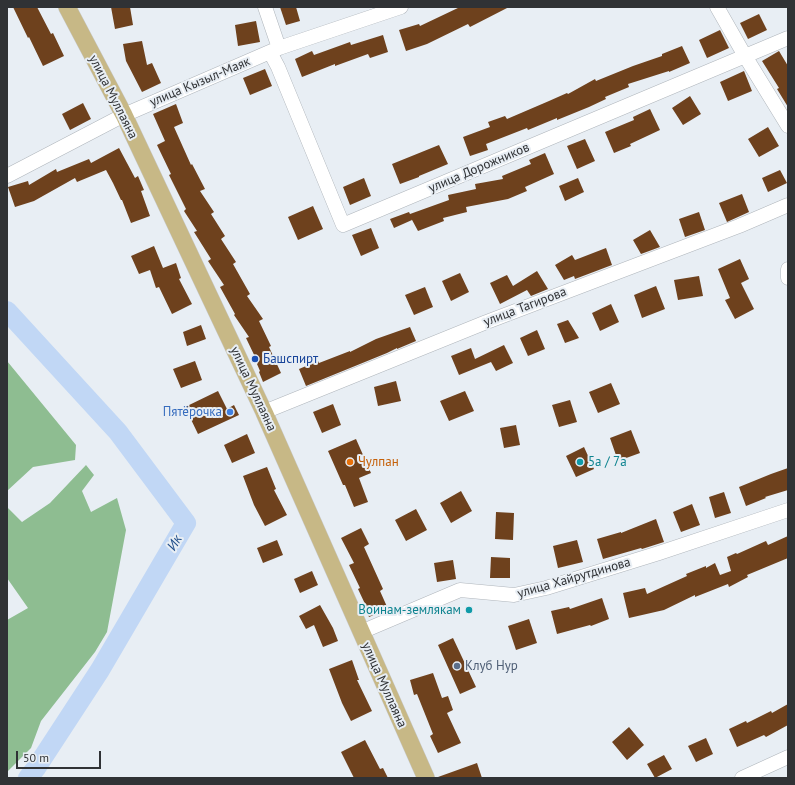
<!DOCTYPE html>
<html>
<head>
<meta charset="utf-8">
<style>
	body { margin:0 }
	#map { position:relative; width:795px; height:785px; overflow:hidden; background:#e8eef4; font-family:"PT Sans",sans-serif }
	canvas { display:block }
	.frame { position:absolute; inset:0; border:8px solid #303235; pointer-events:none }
	.scale { position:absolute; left:16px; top:751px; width:85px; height:18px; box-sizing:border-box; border:2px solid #303235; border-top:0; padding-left:5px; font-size:12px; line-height:14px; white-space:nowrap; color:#303235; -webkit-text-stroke:3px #e8eef4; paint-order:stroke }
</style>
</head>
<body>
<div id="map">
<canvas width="795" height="785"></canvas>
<div class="frame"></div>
<div class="scale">50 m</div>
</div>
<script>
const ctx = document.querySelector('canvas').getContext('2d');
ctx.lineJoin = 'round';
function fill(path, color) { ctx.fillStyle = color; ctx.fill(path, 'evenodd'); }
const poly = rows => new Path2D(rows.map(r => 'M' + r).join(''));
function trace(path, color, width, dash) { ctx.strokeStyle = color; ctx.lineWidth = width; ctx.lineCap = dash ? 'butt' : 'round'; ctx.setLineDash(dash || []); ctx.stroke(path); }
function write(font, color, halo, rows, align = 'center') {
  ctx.font = font + ' "PT Sans",sans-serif'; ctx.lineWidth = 4; ctx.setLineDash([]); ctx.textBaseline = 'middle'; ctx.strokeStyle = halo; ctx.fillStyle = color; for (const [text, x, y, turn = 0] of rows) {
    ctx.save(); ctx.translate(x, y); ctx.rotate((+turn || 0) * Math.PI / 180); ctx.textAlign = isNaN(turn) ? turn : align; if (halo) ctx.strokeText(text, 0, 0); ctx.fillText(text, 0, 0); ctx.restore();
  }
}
const forest = poly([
	[7,361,76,445,75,460,33,467,7,491],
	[86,465,94,475,82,491,91,512,117,498,126,530,107,632,95,652,41,721,31,748,7,772,7,620,28,608,7,578,7,507,22,522,50,503]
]);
const river = poly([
	[7,311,118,432,186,523,100,670,36,768,28,778]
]);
const building = poly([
	[13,7,37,7,51,34,53,33,64,56,43,66,29,37,28,38],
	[111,7,130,7,133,25,115,29],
	[280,7,296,7,300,21,286,25],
	[460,7,509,7,470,27,468,24,427,44,406,51,399,30,419,24,420,26],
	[759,14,767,30,748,39,740,23],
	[256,21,260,42,238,46,235,25],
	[720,30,729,48,707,58,699,40],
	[383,35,388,52,370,58,368,54,335,66,335,64,302,77,295,59,312,51,314,55,350,42,351,45],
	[142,41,147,65,152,63,161,83,142,92,126,61,123,44],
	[682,46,690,63,669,72,669,71,628,84,629,87,605,97,606,99,589,107,557,120,557,118,528,130,527,128,486,144,488,150,470,156,463,137,490,127,488,122,505,116,507,119,549,101,567,93,568,94,595,79,596,81,633,66,662,56,662,54],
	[779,51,788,66,788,107,777,89,779,88,762,61],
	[265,69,272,86,250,95,243,78],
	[744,71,752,91,728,101,720,82],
	[690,96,701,114,683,125,672,108],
	[83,103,91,119,70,130,62,114],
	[176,104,183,123,174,127,191,165,192,164,205,189,200,191,214,212,211,214,225,236,221,239,236,262,233,264,250,294,247,296,263,319,259,321,271,346,269,347,281,373,263,382,259,372,260,371,257,364,258,363,246,338,249,337,234,315,235,314,220,287,224,285,208,261,211,259,194,232,197,231,184,211,186,209,169,175,171,174,157,145,165,141,153,114],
	[650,109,660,130,630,144,631,146,614,153,605,132,634,120,633,117],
	[768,127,779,146,759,157,748,139],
	[585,139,595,161,577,169,567,146],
	[439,145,448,164,419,176,419,177,400,184,392,164],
	[119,148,135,178,138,176,144,190,141,191,150,216,131,223,122,200,121,200,113,183,106,170,77,182,75,178,34,201,15,207,8,187,28,181,29,185,56,169,57,172,89,159,91,163],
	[545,153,554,174,525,187,527,191,508,199,466,207,467,212,443,218,444,221,418,231,411,218,412,220,394,228,390,219,409,212,410,214,449,200,448,195,476,189,475,184,503,179,502,176,531,164,529,160],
	[780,170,787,183,768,192,762,178],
	[364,178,371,196,350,205,343,187],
	[578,178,584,192,565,201,559,186],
	[742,194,749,212,727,222,719,203],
	[313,206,323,229,298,240,288,217],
	[699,212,705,230,685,237,679,219],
	[371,228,379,248,361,256,352,235],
	[650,230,660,247,641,254,633,240],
	[154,246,163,268,176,263,181,278,179,279,192,304,172,314,159,287,156,288,150,270,139,274,131,256],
	[606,248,612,265,575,279,574,276,564,280,555,265,572,255,575,260],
	[740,259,749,279,741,283,754,309,735,319,725,300,730,298,718,269],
	[537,271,548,289,531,296,527,290,500,304,490,283,507,275,513,286],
	[460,273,469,292,451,301,442,281],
	[699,276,703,296,678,300,674,280],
	[656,286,665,309,642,318,634,295],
	[425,287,433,307,414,315,405,295],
	[611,304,619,322,600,331,592,313],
	[568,320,579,338,565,343,557,324],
	[201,325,206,339,187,346,183,332],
	[410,327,416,341,397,349,397,348,387,353,306,386,299,369,318,361,319,363,350,351,350,352,376,339],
	[537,330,545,349,528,356,520,338],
	[504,345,513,363,496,371,491,362,459,375,451,356,471,348,475,359],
	[195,361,202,380,181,388,173,369],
	[396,381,401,401,378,406,374,387],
	[611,383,620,404,598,413,589,392],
	[218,391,227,409,234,405,239,415,198,434,185,407],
	[465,391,474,411,449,421,440,401],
	[570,400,577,422,559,427,552,405],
	[333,404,341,425,322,433,313,412],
	[516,425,520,445,504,448,500,428],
	[631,430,640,453,618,461,610,438],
	[247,434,255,453,232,463,224,445],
	[356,439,371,473,359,478,368,502,354,507,345,485,343,485,328,451],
	[584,447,594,469,576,477,566,456],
	[267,467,276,489,274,490,287,515,265,526,254,505,243,476],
	[788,468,788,490,765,497,766,498,746,506,739,487,771,474],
	[461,491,472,511,451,523,440,503],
	[724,492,731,513,715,518,709,497],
	[692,504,700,525,681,532,673,512],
	[416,509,427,530,406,541,395,520],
	[496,512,514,513,513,540,495,539],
	[656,519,664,542,642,549,641,548,603,559,597,539,621,532,621,533],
	[361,528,369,544,364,547,383,589,380,591,388,609,369,617,365,607,366,606,358,589,360,588,349,565,354,563,341,538],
	[788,536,788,558,747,575,748,577,729,587,728,584,695,597,695,595,664,610,629,618,623,593,645,588,647,594,687,576,686,574,706,566,706,568,715,563,720,575,731,571,727,557,736,553,737,554,766,541,768,545],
	[277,540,283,555,263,563,257,548],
	[577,540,583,562,558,568,553,546],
	[491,557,510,558,510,578,490,578],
	[453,560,456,579,437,582,434,563],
	[312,571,318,585,300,593,294,579],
	[602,598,609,619,591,626,590,625,557,634,551,611,569,607,570,609],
	[320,605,333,628,338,641,323,647,314,625,306,629,299,616],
	[529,619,537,643,516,650,508,626],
	[453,638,476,687,460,694,438,645],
	[352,660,359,680,357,680,372,711,351,721,342,703,329,669],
	[433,673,442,698,448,696,453,710,447,713,461,743,438,753,430,736,433,734,417,694,414,695,410,680],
	[788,704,788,725,766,737,764,735,737,747,729,729,746,721,747,723,771,711,772,713],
	[629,727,644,745,627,760,612,742],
	[706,738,713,754,696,762,688,746],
	[365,740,380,769,383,768,388,778,354,778,341,752],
	[664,755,672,769,655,778,647,764],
	[477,763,482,778,438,778,438,777]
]);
const minor = poly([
	[265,7,279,48],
	[717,7,745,56,788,126],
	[270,52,278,67,343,225,788,38],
	[7,176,124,115,279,48,401,7],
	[788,269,788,278],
	[264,412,484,323,739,226,788,205],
	[361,632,460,590,514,595,546,588,659,553,788,510],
	[742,778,788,757]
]);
const major = poly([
	[67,7,124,115,264,412,426,778]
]);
const markers = [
	[255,359,4,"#1a4fb4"],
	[230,412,4,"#3f7fe0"],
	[350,462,4,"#e8710a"],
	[580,462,4,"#0f9aa8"],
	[469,610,4,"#0f9aa8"],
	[457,666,4,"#5c6f8a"]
];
const streetNames = [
	["улица Кызыл-Маяк",200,82,-23],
	["улица Муллаяна",113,97,63],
	["улица Дорожников",479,168,-23],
	["улица Тагирова",525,307,-21],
	["улица Муллаяна",253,389,65],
	["улица Хайрутдинова",574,578,-16],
	["улица Муллаяна",384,685,66]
];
const transitNames = [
	["Башспирт",263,359]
];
const shopNames = [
	["Пятёрочка",222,412]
];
const foodNames = [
	["Чулпан",358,462]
];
const cultureNames = [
	["5а / 7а",588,462],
	["Воинам-землякам",461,610,"right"]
];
const serviceNames = [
	["Клуб Нур",465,666]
];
const waterNames = [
	["Ик",175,543,-59]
];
fill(forest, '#8ebd91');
trace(river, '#c1d7f5', 20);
fill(building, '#6e411d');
trace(minor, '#afb5bb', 15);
trace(major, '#c9caca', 18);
trace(minor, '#fff', 14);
trace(major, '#c7b886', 17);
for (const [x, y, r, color] of markers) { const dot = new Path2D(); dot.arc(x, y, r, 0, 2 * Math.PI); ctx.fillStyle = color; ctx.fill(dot); trace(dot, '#e8eef4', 1.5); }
write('13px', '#303235', '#e8eef4', streetNames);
write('13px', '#164399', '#e8eef4', transitNames, 'left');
write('13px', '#366cbe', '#e8eef4', shopNames, 'right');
write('13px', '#c56008', '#e8eef4', foodNames, 'left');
write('13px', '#0d838f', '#e8eef4', cultureNames, 'left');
write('13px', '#4e5e75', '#e8eef4', serviceNames, 'left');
write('italic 14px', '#24518c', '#e8eef4', waterNames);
</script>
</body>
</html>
